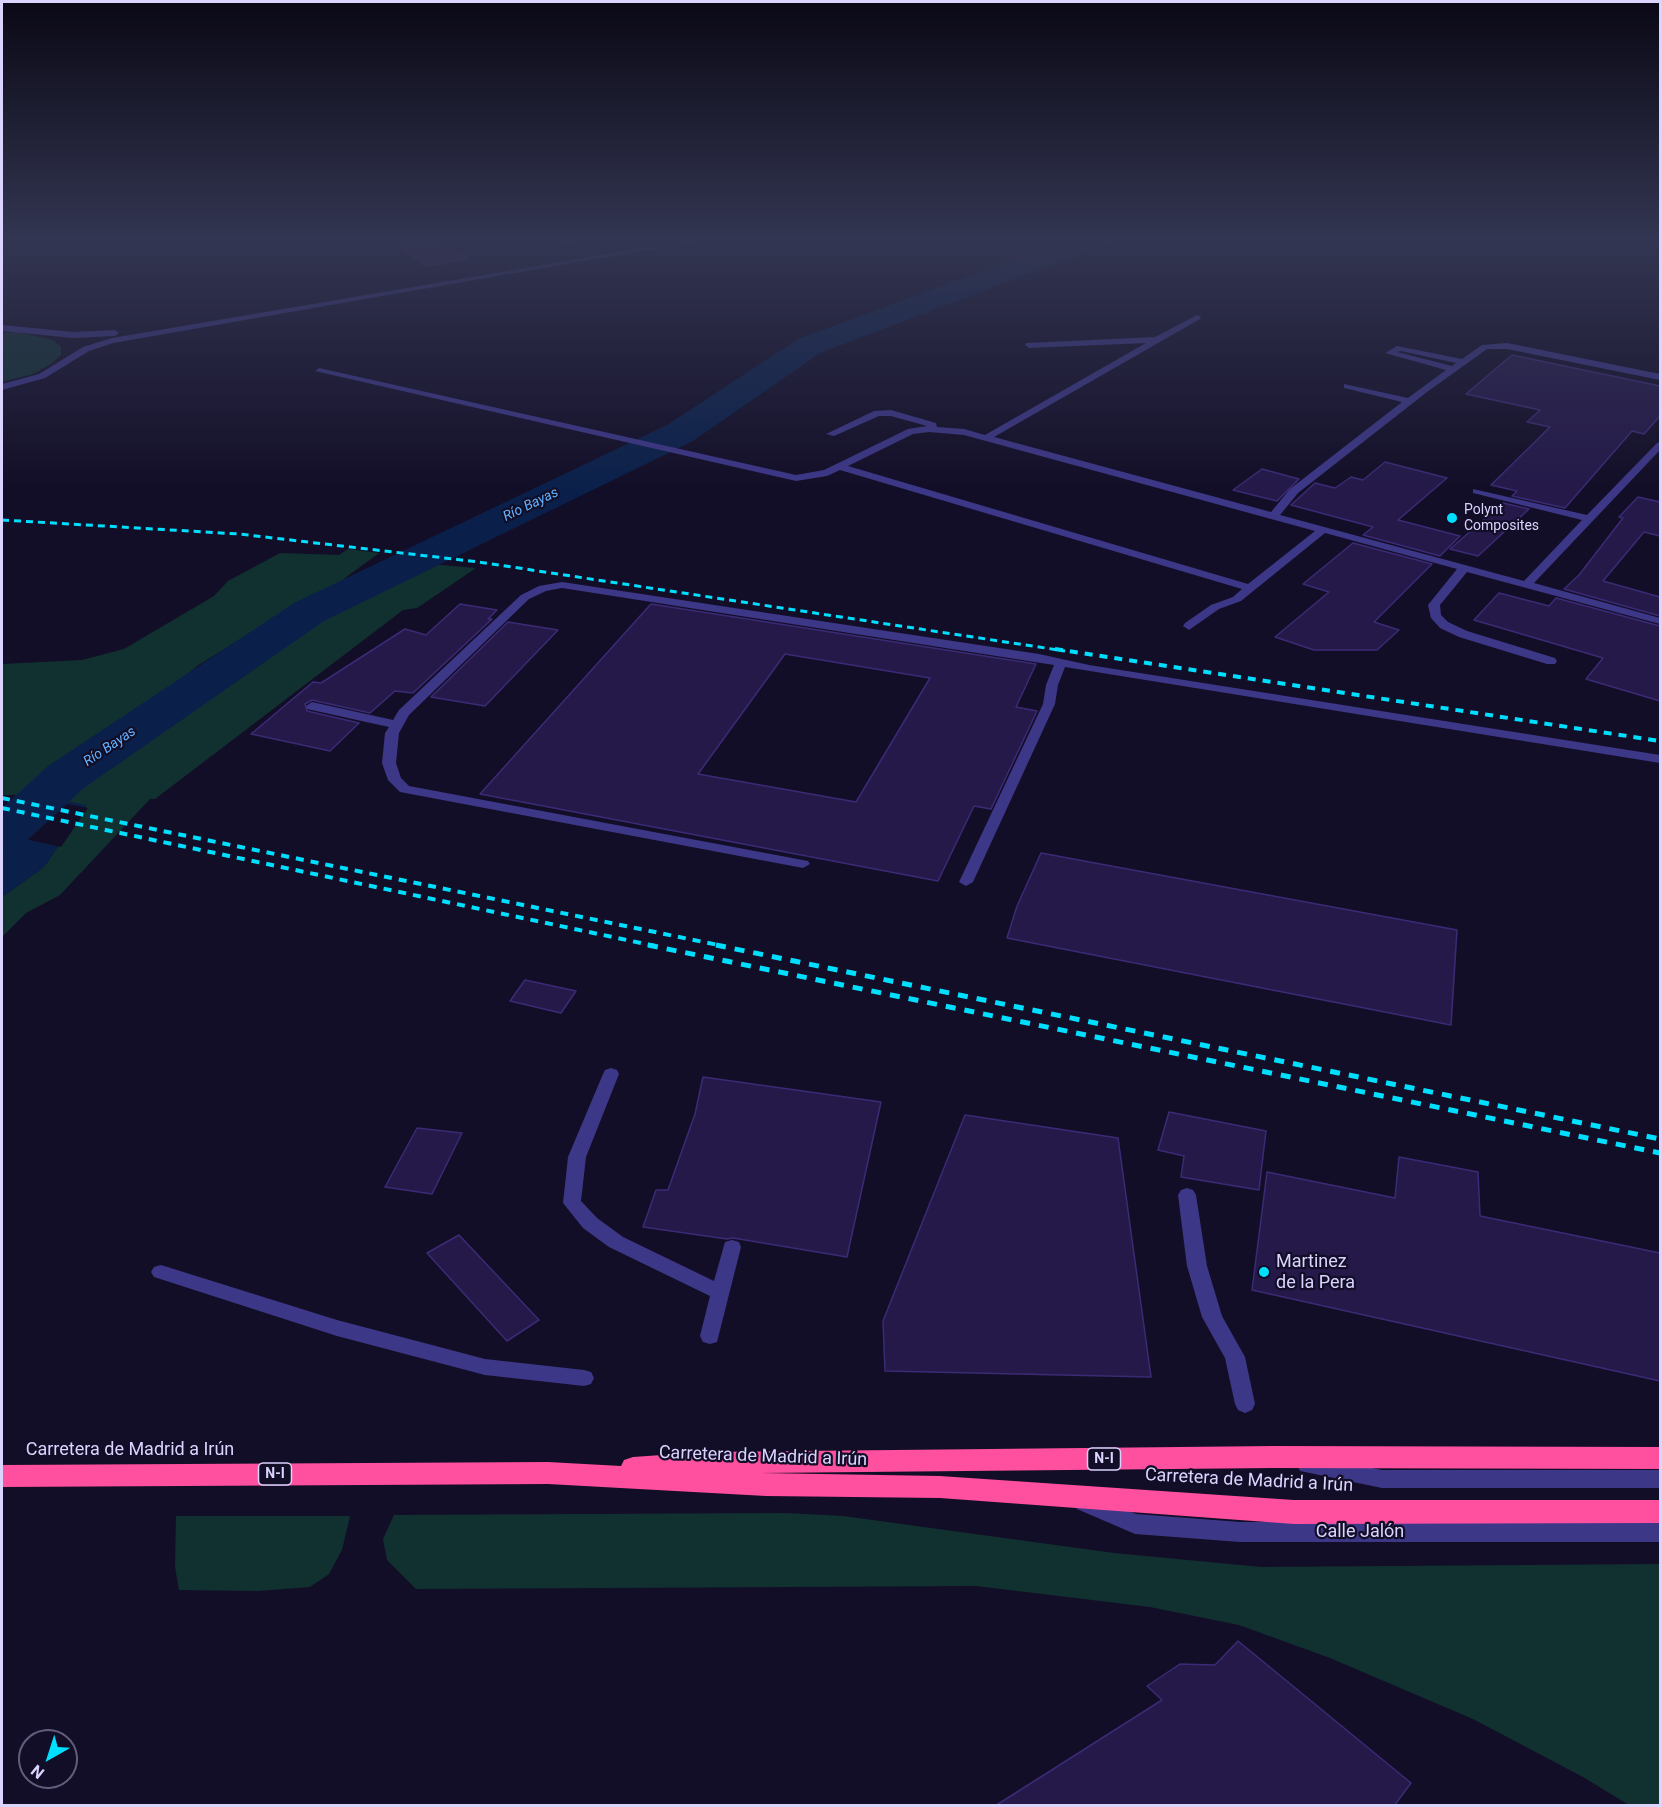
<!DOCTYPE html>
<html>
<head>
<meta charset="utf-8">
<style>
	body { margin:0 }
	#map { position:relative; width:1662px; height:1807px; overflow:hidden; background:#130e27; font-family:Roboto,sans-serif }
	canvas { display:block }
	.frame { position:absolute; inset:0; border:3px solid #dad4ff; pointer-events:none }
	.north { position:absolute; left:18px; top:1729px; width:60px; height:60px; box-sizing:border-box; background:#130e27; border:2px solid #635d7d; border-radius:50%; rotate:219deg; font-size:16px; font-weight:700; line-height:24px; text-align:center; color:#dad4ff }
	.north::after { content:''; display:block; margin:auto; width:21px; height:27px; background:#00dfff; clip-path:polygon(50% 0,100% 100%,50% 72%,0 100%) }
</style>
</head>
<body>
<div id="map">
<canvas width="1662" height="1807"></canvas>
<div class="frame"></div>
<div class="north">N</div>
</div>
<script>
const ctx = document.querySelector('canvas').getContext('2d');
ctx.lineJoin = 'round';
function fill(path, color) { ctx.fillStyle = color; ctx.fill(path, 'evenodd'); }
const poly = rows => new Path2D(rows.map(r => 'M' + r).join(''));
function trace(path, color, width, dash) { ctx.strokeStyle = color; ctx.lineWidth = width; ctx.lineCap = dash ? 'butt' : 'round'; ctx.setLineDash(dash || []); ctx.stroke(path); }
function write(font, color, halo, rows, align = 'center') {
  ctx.font = font + ' Roboto,sans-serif'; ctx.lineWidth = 4.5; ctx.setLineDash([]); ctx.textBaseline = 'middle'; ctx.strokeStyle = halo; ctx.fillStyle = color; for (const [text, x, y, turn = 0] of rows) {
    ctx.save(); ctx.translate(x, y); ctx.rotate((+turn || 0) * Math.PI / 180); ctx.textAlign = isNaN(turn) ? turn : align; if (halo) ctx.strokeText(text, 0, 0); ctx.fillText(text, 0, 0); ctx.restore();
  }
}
const green = poly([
	[17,332,53,340,61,347,61,355,51,364,33,374,2,382,2,333],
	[348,549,379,553,345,578,329,595,242,638,197,666,173,687,195,689,330,608,430,564,476,568,417,608,403,610,155,799,150,799,60,895,26,913,2,937,2,897,44,867,86,806,61,800,2,798,2,664,82,660,124,649,214,596,228,581,280,553,339,555],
	[784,1513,843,1516,1114,1553,1261,1567,1660,1564,1660,1805,1629,1805,1583,1777,1473,1719,1330,1658,1239,1625,1150,1607,976,1586,416,1589,387,1560,383,1539,394,1515],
	[176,1516,350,1516,342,1550,329,1574,310,1587,258,1591,179,1590,175,1567]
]);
const water = poly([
	[2,798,61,800,86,805,44,867,2,897]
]);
const pier = poly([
	[2,795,21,795,88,808,61,847,2,834]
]);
const river = poly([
	[1070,239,1108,239,1104,245,820,353,693,441,324,621,84,788,21,846,2,851,2,808,48,766,294,603,667,425,798,339,1070,239]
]);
const building = poly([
	[387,239,438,239,468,259,427,266,387,239],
	[1512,355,1660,386,1660,416,1644,434,1632,431,1565,508,1512,496,1517,491,1491,485,1550,427,1527,422,1540,410,1466,394,1512,355],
	[1385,462,1447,478,1398,520,1460,536,1440,556,1363,535,1373,527,1291,505,1315,483,1335,488,1351,477,1363,480,1385,462],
	[1262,469,1299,479,1277,501,1233,490,1262,469],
	[1638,497,1660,502,1660,536,1644,532,1603,581,1660,597,1660,616,1564,589,1579,575,1623,518,1619,517,1638,497],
	[1503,503,1529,509,1478,556,1450,549,1503,503],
	[1353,543,1432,564,1374,622,1399,630,1377,650,1314,650,1275,637,1329,592,1303,584,1353,543],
	[1499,593,1549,606,1556,598,1660,626,1660,701,1586,679,1603,658,1474,620,1499,593],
	[460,604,497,610,488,619,492,619,413,693,395,691,370,713,312,700,305,704,307,711,359,723,330,751,251,734,313,682,321,683,405,629,426,635,460,604],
	[651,604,1036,664,1016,707,1037,711,991,809,974,806,938,881,480,794,651,604],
	[785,654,930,678,856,802,698,774,785,654],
	[508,622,558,630,485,706,431,697,508,622],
	[1041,853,1457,930,1451,1025,1007,938,1017,906,1041,853],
	[525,980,576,991,561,1013,510,1001,525,980],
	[703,1077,881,1102,847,1257,733,1238,727,1239,643,1227,656,1190,668,1190,695,1114,703,1077],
	[1169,1112,1266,1131,1259,1190,1181,1177,1184,1156,1158,1150,1169,1112],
	[965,1115,1118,1138,1151,1377,885,1371,883,1321,965,1115],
	[417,1128,462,1133,432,1194,385,1187,417,1128],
	[1399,1157,1478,1172,1480,1216,1660,1253,1660,1381,1252,1290,1267,1172,1395,1198,1399,1157],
	[459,1235,539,1320,507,1341,427,1253,459,1235],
	[1238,1641,1411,1783,1394,1806,995,1806,1162,1700,1147,1686,1180,1664,1215,1665,1238,1641]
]);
const minor = poly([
	[580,239,600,239,551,246,547,244,580,239],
	[696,239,710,239,113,343,89,351,45,378,2,390,2,384,39,374,83,347,112,338,696,239],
	[1197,315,1201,317,1200,319,994,437,1271,512,1290,489,1402,402,1344,388,1344,384,1408,398,1446,370,1385,353,1397,346,1462,359,1482,345,1507,343,1660,374,1660,380,1507,349,1487,349,1427,392,1298,493,1280,515,1524,581,1582,520,1473,493,1473,489,1587,515,1657,443,1660,442,1660,450,1534,583,1660,618,1660,624,1467,572,1440,605,1441,615,1448,622,1467,631,1555,658,1557,661,1555,664,1547,664,1459,637,1440,628,1431,618,1428,605,1457,569,1325,533,1241,601,1219,609,1189,630,1183,626,1185,623,1211,605,1233,597,1242,589,840,470,827,476,796,481,315,371,319,368,796,475,824,470,908,429,927,426,891,416,879,416,834,436,826,434,874,411,891,410,936,423,937,427,964,429,985,435,1146,343,1029,348,1025,345,1026,343,1155,337,1197,315],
	[1401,351,1456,363,1452,366,1397,352,1401,351],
	[929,432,964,435,1315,531,1248,584,848,466,913,434,929,432],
	[2,325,73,332,115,330,119,333,115,336,73,338,2,331,2,325],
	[562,582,1039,654,1089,665,1660,755,1660,763,1065,667,1058,685,1055,704,973,882,966,886,959,882,1043,704,1046,685,1054,665,562,588,546,591,529,599,409,715,399,733,396,763,401,778,409,786,808,861,810,864,803,868,400,792,388,780,382,763,385,733,389,727,307,709,306,706,312,702,393,720,399,710,521,595,539,586,562,582],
	[611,1068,617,1070,619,1074,586,1157,581,1201,597,1218,623,1237,714,1281,725,1242,732,1240,739,1242,741,1247,717,1342,710,1344,703,1342,700,1336,710,1296,609,1247,583,1228,563,1203,568,1157,603,1074,605,1070,611,1068],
	[1187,1188,1193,1190,1196,1195,1207,1266,1222,1316,1245,1357,1255,1404,1252,1410,1245,1413,1238,1410,1235,1404,1225,1358,1202,1317,1187,1266,1178,1195,1181,1190,1187,1188],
	[161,1265,337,1320,485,1359,584,1370,591,1372,594,1378,591,1384,584,1386,485,1375,337,1336,154,1277,151,1272,154,1267,161,1265],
	[1308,1455,1382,1470,1660,1470,1660,1488,1382,1488,1300,1471,1297,1464,1300,1457,1308,1455],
	[1085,1492,1136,1514,1240,1522,1660,1522,1660,1542,1240,1542,1135,1534,1077,1509,1074,1502,1077,1495,1085,1492]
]);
const highway = poly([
	[1274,1446,1660,1447,1660,1469,1274,1468,761,1473,940,1476,1294,1500,1660,1500,1660,1523,1294,1524,940,1498,766,1496,548,1484,2,1487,2,1465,548,1462,621,1466,624,1460,633,1457,705,1452,1274,1446]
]);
const railFar2 = poly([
	[2,520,239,534,479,562,1065,651]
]);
const railFar1 = poly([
	[1055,649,1660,741],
	[2,798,723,946],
	[2,808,655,946]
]);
const rail = poly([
	[648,945,1660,1153],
	[716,945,1660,1139]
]);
const markers = [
	[1452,518,6,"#00dfff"],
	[1264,1272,6,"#00dfff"]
];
const farWaternames = [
	["Río Bayas",531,505,-26],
	["Río Bayas",110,747,-34]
];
const farPoinames = [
	["Polynt",1464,510],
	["Composites",1464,526]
];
const shields = [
	[1104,1459,33],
	[275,1474,33]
];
const shieldNames = [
	["N-I",1104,1459],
	["N-I",275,1474]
];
const nearPoinames = [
	["Martinez",1276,1262],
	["de la Pera",1276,1283]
];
const nearStreetnames = [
	["Carretera de Madrid a Irún",130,1450],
	["Carretera de Madrid a Irún",763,1457,2],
	["Carretera de Madrid a Irún",1249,1481,3],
	["Calle Jalón",1360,1532]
];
fill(green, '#113131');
fill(water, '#0a204a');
fill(pier, '#130e27');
fill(river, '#0a204a');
fill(building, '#241949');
trace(building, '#3b2b76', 1.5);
fill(minor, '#3d3788');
fill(highway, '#ff4f9f');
trace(railFar2, '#00dfff', 3, [7, 5]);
trace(railFar1, '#00dfff', 4, [8, 7]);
trace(rail, '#00dfff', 5, [10, 9]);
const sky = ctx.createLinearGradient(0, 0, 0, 492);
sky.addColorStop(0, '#0a0815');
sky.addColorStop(0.49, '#333652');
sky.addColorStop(1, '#33365200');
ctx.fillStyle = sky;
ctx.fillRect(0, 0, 1662, 492);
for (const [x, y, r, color] of markers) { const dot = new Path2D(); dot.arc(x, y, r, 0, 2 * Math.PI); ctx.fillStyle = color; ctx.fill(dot); trace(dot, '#130e27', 2); }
write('italic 14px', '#62b2ff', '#130e27', farWaternames);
write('14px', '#dad4ff', '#130e27', farPoinames, 'left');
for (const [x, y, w] of shields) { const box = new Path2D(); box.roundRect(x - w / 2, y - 11, w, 22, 4.5); ctx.fillStyle = '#130e27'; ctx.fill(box); trace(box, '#dad4ff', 1.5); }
write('bold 14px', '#dad4ff', null, shieldNames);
write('18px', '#dad4ff', '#130e27', nearPoinames, 'left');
write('18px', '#dad4ff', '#130e27', nearStreetnames);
</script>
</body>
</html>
